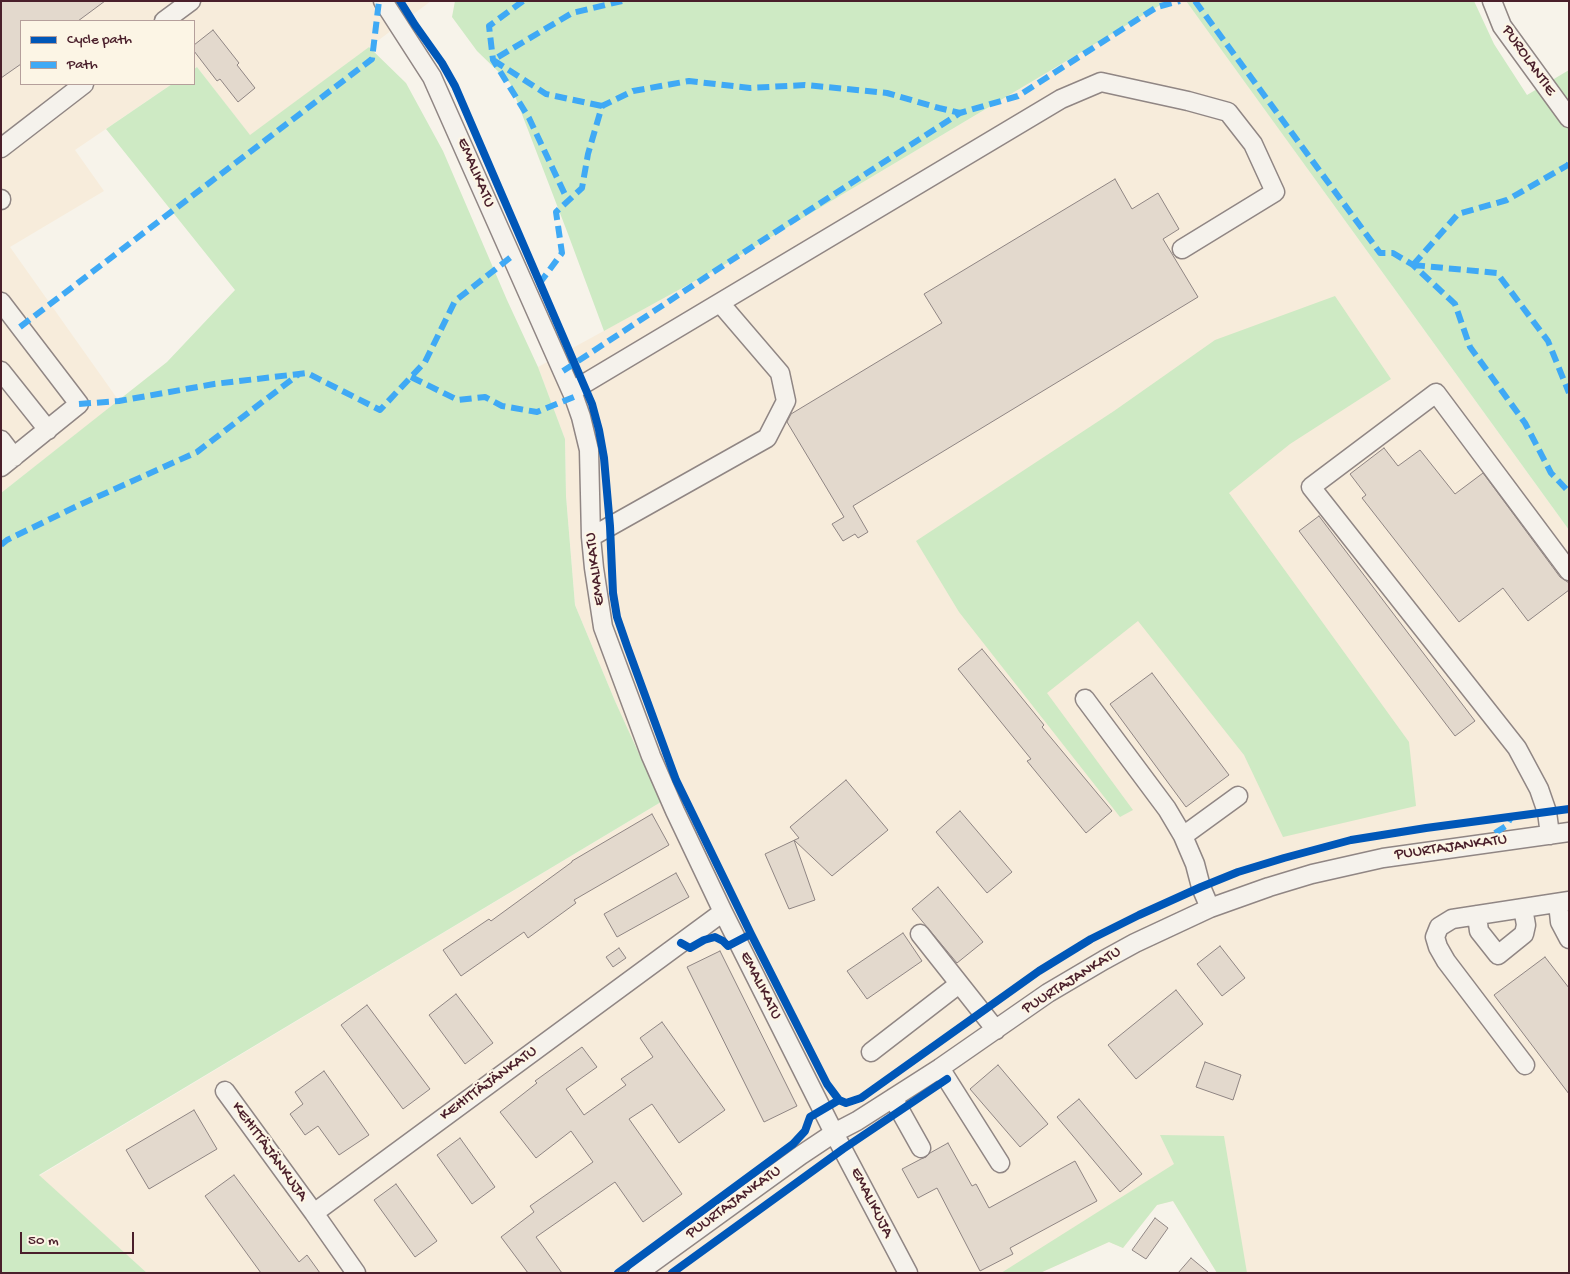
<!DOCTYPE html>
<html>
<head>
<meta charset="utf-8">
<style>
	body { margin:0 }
	#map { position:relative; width:1570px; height:1274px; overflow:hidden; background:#f7f3ea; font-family:"Gochi Hand",sans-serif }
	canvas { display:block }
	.frame { position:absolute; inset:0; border:2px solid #4a1f2b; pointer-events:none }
	.legend { position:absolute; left:20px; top:20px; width:175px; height:65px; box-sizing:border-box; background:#fcf5e5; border:1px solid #b59f9b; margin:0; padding:6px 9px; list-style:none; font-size:15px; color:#4a1f2b }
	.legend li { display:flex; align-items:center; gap:10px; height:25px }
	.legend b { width:25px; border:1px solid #b59f9b }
	.scale { position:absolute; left:20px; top:1232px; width:114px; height:22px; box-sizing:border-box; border:2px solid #4a1f2b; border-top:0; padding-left:6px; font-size:15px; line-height:18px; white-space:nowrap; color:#4a1f2b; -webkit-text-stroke:4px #fcf5e5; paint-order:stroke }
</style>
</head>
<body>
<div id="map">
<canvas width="1570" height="1274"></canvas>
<div class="frame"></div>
<ul class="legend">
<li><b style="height:6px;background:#0057b8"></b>Cycle path</li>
<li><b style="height:6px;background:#3fa9f5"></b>Path</li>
</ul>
<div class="scale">50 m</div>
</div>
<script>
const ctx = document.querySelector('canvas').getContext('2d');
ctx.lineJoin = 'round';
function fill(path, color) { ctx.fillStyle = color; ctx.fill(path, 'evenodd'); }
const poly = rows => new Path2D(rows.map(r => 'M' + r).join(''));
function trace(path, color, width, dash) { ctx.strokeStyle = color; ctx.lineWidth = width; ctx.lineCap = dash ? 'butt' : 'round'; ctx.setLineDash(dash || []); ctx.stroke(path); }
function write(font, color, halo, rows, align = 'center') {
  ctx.font = font + ' "Gochi Hand",sans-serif'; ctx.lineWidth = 4.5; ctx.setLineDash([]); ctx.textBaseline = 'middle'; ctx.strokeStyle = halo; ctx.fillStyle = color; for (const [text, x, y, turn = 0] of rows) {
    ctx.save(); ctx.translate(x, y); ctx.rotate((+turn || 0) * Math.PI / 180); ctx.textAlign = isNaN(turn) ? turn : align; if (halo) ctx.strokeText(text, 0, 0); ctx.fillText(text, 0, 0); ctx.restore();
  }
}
const built = poly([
	[1,1,431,1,250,136,197,67,194,69,194,21,21,21,21,84,172,84,75,150,104,191,10,247,119,401,1,493],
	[1167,1,1186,1,1569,530,1569,1273,1217,1273,1173,1201,1157,1205,1123,1248,1109,1242,1040,1273,147,1273,39,1176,661,802,615,701,575,605,566,496,565,439,538,367,724,265]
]);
const green = poly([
	[455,1,1167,1,724,265,604,331,568,234,510,83,477,51,452,17],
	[1186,1,1474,1,1494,44,1527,95,1569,70,1569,530],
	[369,47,406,83,443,151,507,300,538,367,565,439,566,496,575,605,615,701,661,802,39,1175,147,1273,1,1273,1,493,167,362,235,290,106,129,172,84,194,84,194,69,197,67,250,135],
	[1335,296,1391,379,1290,444,1229,493,1409,742,1416,806,1283,837,1244,755,1138,621,1047,693,1133,810,1120,817,959,612,916,541,1114,411,1215,340],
	[1160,1135,1224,1136,1247,1273,1217,1273,1173,1201,1157,1205,1123,1248,1109,1242,1040,1273,1001,1273,1174,1164]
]);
const building = poly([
	[1,1,105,1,78,21,21,21,21,64,1,78,1,1],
	[213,30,239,63,237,65,255,88,238,102,220,79,217,81,194,51,194,45,213,30],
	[1115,179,1132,209,1158,193,1179,229,1163,239,1198,297,853,506,868,532,858,538,855,534,843,541,832,524,844,517,787,422,791,414,942,323,924,294,1115,179],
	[1384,448,1398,466,1420,450,1455,494,1483,473,1560,577,1569,583,1569,590,1528,621,1503,588,1459,622,1362,498,1366,495,1350,474,1384,448],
	[1319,516,1475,721,1455,736,1299,531,1319,516],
	[982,649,1044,725,1042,727,1112,811,1086,833,1027,761,1031,759,958,669,982,649],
	[1152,673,1229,775,1186,807,1110,704,1152,673],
	[846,780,888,830,832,876,794,840,815,900,789,909,765,854,799,838,790,827,846,780],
	[960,811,1012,872,987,893,936,832,960,811],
	[652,814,669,845,574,900,576,903,528,938,524,932,461,976,443,950,489,919,491,921,572,862,572,861,652,814],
	[676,873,689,897,617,937,604,914,676,873],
	[938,887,983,942,957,963,912,909,938,887],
	[903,933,922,961,867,999,847,971,903,933],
	[1220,946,1245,978,1222,996,1197,964,1220,946],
	[619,948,626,958,613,967,606,957,619,948],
	[720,951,797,1106,764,1122,687,967,720,951],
	[1545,957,1569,988,1569,1094,1494,995,1545,957],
	[1176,990,1203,1024,1136,1079,1108,1045,1176,990],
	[456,994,493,1043,465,1064,429,1015,456,994],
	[367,1005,430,1089,403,1109,341,1025,367,1005],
	[662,1022,725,1110,679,1143,652,1104,629,1119,682,1194,643,1222,615,1182,536,1237,562,1273,528,1273,501,1237,534,1212,530,1206,593,1162,571,1131,536,1158,500,1112,537,1083,535,1081,582,1047,597,1067,566,1089,584,1115,626,1085,621,1079,653,1057,640,1038,662,1022],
	[1205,1062,1241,1075,1233,1100,1196,1087,1205,1062],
	[998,1065,1048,1124,1020,1147,970,1089,998,1065],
	[324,1071,369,1135,339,1155,318,1126,305,1135,290,1114,303,1104,295,1092,324,1071],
	[1079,1099,1142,1174,1120,1192,1057,1117,1079,1099],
	[194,1110,217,1149,149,1189,126,1150,194,1110],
	[460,1138,495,1187,472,1204,437,1155,460,1138],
	[948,1143,972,1186,976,1184,989,1208,1075,1161,1097,1201,1010,1248,1013,1254,980,1271,937,1188,918,1198,902,1169,921,1159,926,1157,930,1153,948,1143],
	[234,1175,299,1262,307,1255,320,1273,261,1273,205,1196,234,1175],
	[396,1184,437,1241,415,1257,374,1200,396,1184],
	[1155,1218,1168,1228,1146,1259,1132,1250,1155,1218],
	[1191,1258,1209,1273,1178,1273,1191,1258]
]);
const minor = poly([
	[383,1,432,77,574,397,581,417,589,450,591,537,594,568,603,627,651,756,675,811,723,912,834,1133,908,1273],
	[1492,1,1502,26,1569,118],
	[164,21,191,1],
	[1,148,84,84],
	[1,199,1,200],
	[1,302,79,404,1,467],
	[1,371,48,430],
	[572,391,1061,99,1101,82,1188,101,1228,112,1253,144,1275,192,1182,249],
	[1,440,14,457],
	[591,537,767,438,786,401,780,373,720,303],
	[1085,699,1167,809,1183,836,1195,864,1201,887,1210,908],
	[1550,835,1547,812,1539,789,1517,748,1311,487,1436,393,1569,571],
	[1183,836,1238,796],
	[1558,903,1560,922,1569,939],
	[1477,915,1479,931,1498,955,1524,934,1526,925,1523,908],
	[920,934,996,1030],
	[871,1052,959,984],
	[1525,1065,1446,961,1438,947,1435,937,1439,927,1452,919,1569,901],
	[940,1068,1000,1163],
	[225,1091,314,1213],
	[893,1098,921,1148],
	[356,1273,314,1213,723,912],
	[638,1273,801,1155,834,1133,857,1121,940,1068,1048,993,1104,960,1135,943,1210,908,1269,887,1312,874,1383,858,1569,832]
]);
const quiet = poly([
	[523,1,489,26,493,60,529,118,568,201],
	[1195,1,1380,253,1393,253,1413,265,1455,304,1470,347,1525,423,1551,473,1569,492],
	[602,106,546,94,493,60,572,13,622,1],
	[1413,265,1497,273,1548,341,1569,393],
	[1413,265,1458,214,1507,200,1568,165,1569,163],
	[539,284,562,253,556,212,582,188,588,154,602,106,633,91,689,81,750,88,805,85,887,93,939,108,960,113],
	[20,327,372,59,379,1],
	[563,371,724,265,960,113,1018,96,1157,7,1180,1],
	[411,377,458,400,485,397,502,406,537,412,574,397],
	[79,404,119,401,214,384,307,373,380,410,425,362,455,301,511,257],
	[1,545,7,540,77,506,197,452,299,374],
	[1495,833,1506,826,1512,816]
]);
const cycleway = poly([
	[400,1,415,25,442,63,455,86,592,404,599,430,604,458,610,526,613,593,617,617,627,646,676,780,751,934,827,1084,839,1100],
	[681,943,690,948,704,940,715,937,723,941,728,946,751,934],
	[618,1273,793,1144,805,1131,810,1117,839,1100,846,1103,861,1098,1039,971,1091,939,1139,915,1201,887,1238,872,1284,858,1351,840,1426,828,1569,809],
	[672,1273,843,1149,947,1079]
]);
const streetNames = [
	["PUROLANTIE",1528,61,55],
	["EMALIKATU",475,173,67],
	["EMALIKATU",596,569,-97],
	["PUURTAJANKATU",1451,848,-8],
	["PUURTAJANKATU",1072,981,-32],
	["EMALIKATU",760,986,63],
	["KEHITTÄJÄNKATU",489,1084,-36],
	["KEHITTÄJÄNKUJA",269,1152,54],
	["PUURTAJANKATU",734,1203,-36],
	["EMALIKUJA",871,1203,63]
];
fill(built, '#f7ecdb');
fill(green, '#ceeac4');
fill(building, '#e3d9cd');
trace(building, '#908684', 1);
trace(minor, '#908684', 21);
trace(minor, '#f5f2ec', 18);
trace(quiet, '#3fa9f5', 6, [12, 6]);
trace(cycleway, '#0057b8', 8);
write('16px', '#4a1f2b', '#fcf5e5', streetNames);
</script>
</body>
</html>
